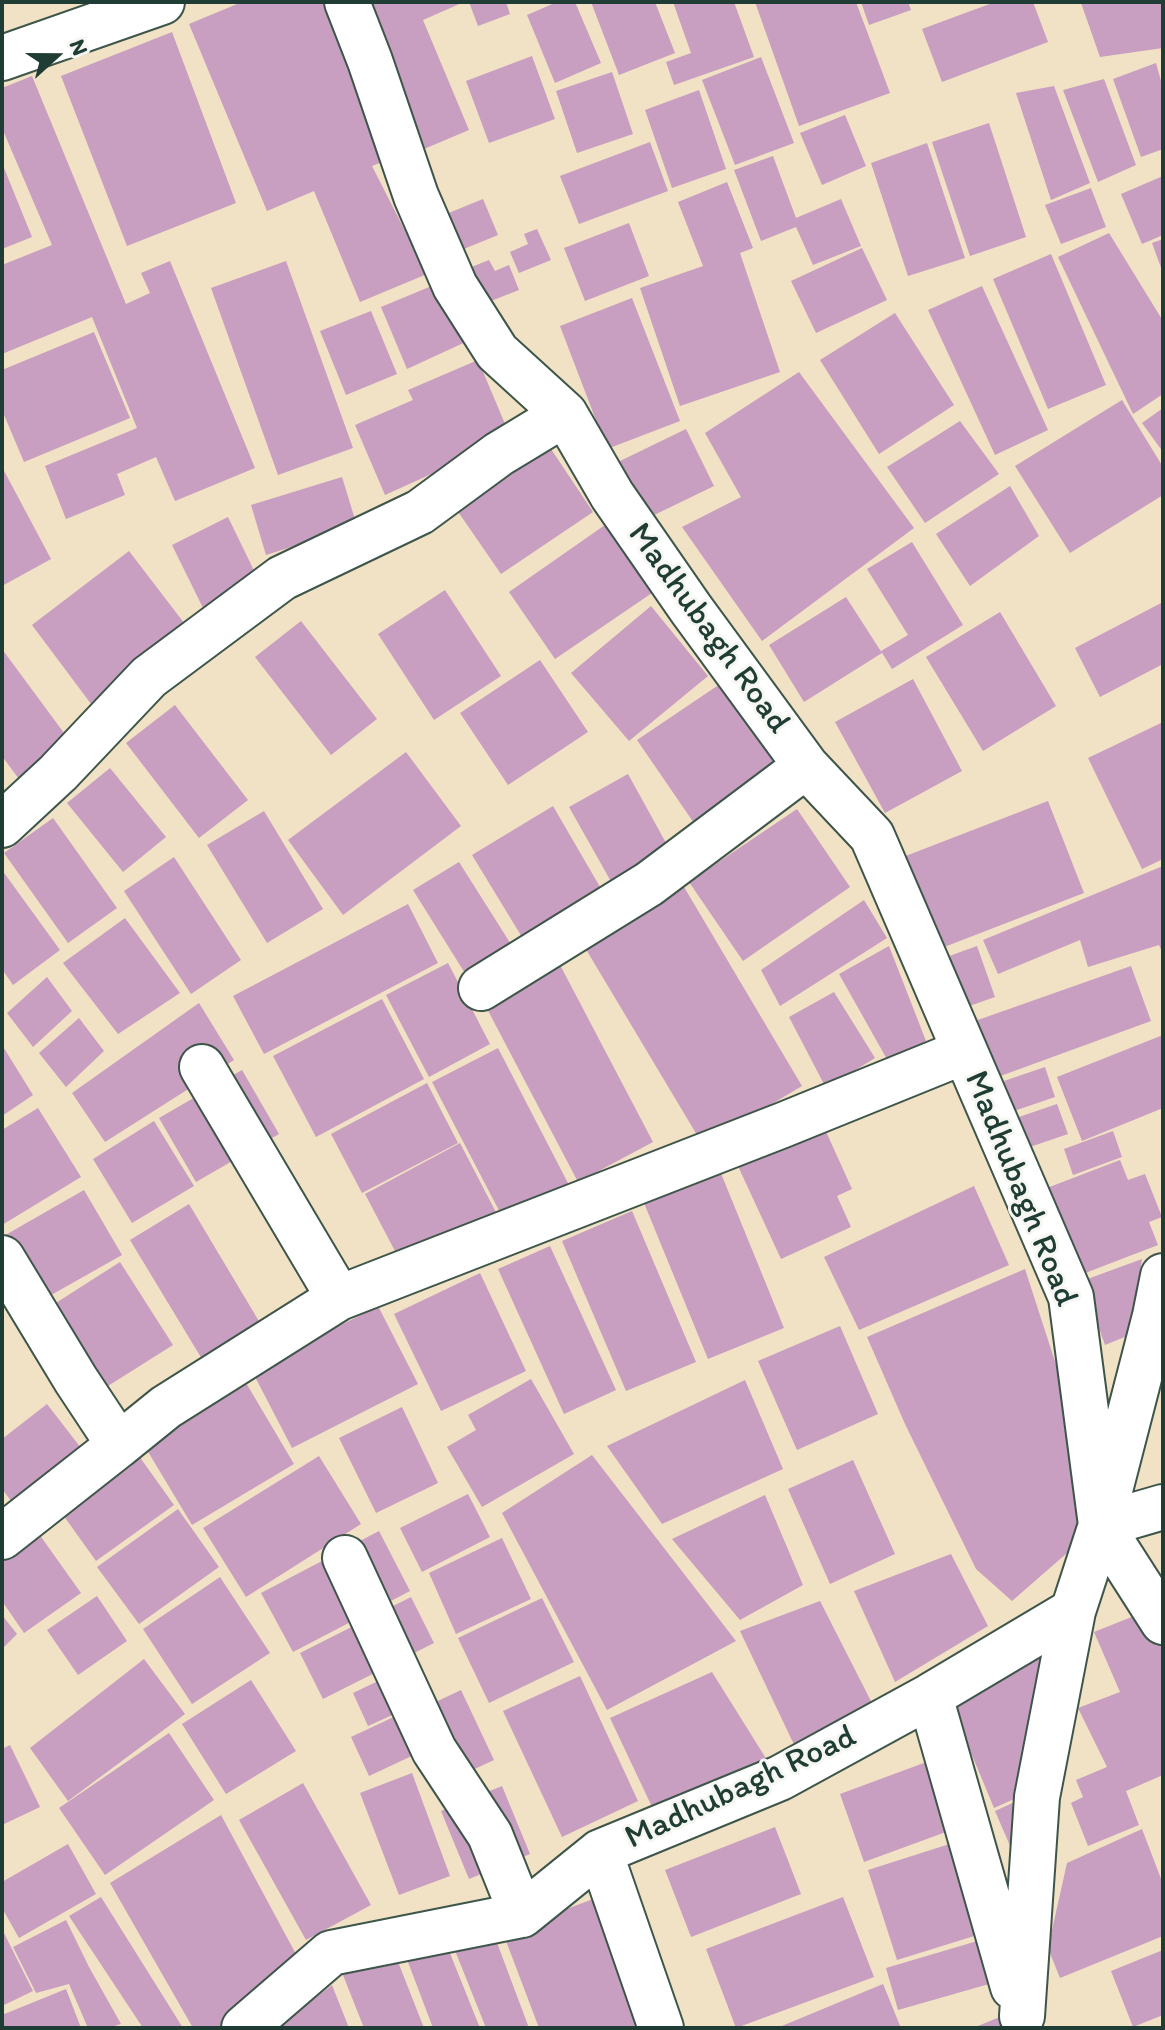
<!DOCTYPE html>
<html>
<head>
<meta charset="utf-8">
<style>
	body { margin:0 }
	#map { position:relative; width:1165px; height:2030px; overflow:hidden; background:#f1e1c5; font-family:Itim,sans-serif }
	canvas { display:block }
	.frame { position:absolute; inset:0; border:4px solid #1f3d34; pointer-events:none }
	.north { position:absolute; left:16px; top:16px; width:80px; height:80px; -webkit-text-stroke:6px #f6f6f2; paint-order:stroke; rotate:69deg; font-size:22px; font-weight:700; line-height:32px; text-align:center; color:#1f3d34 }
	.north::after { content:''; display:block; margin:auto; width:28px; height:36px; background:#1f3d34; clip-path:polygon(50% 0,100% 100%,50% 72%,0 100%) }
</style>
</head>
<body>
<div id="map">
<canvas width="1165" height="2030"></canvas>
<div class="frame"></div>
<div class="north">N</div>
</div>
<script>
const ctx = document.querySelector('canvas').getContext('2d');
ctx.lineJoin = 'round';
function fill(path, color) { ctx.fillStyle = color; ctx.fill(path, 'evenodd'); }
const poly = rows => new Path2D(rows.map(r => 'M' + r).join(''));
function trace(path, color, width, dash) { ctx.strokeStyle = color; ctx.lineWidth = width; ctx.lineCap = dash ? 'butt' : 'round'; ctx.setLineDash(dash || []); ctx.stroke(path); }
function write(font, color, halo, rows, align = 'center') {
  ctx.font = font + ' Itim,sans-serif'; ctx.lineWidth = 6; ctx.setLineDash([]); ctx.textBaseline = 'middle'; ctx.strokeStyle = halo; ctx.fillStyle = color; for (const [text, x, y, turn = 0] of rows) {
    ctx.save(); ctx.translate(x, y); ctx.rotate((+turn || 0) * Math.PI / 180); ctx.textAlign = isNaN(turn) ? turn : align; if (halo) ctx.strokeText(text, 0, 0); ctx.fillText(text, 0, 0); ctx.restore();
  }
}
const building = poly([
	[242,2,336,2,400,155,372,166,427,274,360,302,314,191,267,211,189,24],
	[363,2,464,2,423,20,469,130,424,149],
	[469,2,506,2,510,14,478,26],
	[557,2,575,2,601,63,555,83,527,15],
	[591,2,655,2,675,53,619,75],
	[673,2,734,2,754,57,674,85,666,62,691,53],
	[755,2,856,2,890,93,799,126],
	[861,2,908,2,911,10,869,25],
	[995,2,1033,2,1048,42,942,82,922,29],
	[1163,2,1163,48,1100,57,1081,3],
	[172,32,236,203,127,246,61,76],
	[532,56,555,119,489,143,466,81],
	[761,57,794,143,735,165,702,80],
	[1156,63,1163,88,1163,149,1141,157,1113,79],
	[612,72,633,134,577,153,556,91],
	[32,76,126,304,150,293,141,273,170,261,255,468,175,501,156,457,117,474,125,495,66,519,45,466,137,428,92,317,2,354,2,265,52,245,2,128,2,88],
	[1104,79,1136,165,1098,182,1063,90],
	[1054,86,1090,183,1051,200,1016,93],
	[699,90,726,169,672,188,645,110],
	[845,115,866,166,822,185,800,133],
	[989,123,1026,237,970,256,932,142],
	[650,142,668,191,579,224,560,176],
	[927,143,965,258,908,276,871,163],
	[773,156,796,218,841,199,861,246,813,265,796,227,761,241,734,170],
	[2,163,32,237,2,249],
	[1163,176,1163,235,1142,244,1121,194],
	[727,182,753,248,740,253,780,372,680,406,640,288,703,266,678,202],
	[1091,188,1106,227,1061,244,1045,205],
	[483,199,498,235,449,255,434,219],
	[629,223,649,276,585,301,564,248],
	[537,229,551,260,519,273,510,252,528,244,524,234],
	[1109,233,1163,321,1163,394,1133,414,1058,257],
	[1163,239,1163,273,1152,243],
	[862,248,887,300,816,333,791,281],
	[1051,254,1106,385,1048,409,993,279],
	[489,260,495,271,509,265,519,290,473,308,459,272],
	[286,261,353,448,278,475,211,288],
	[446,280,472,339,407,369,381,307],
	[982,286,1048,430,995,455,928,310],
	[632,298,680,421,607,449,560,326],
	[371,311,397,374,346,395,320,331],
	[895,313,954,405,879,454,820,360],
	[94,332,130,418,24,462,2,410,2,370],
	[478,360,511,438,385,495,355,425,413,400,408,390],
	[799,372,914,528,762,641,682,527,741,497,705,433],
	[1122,400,1163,467,1163,495,1070,553,1015,466],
	[1163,408,1163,452,1142,423],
	[960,421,999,474,925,523,887,467],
	[686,429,714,486,648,518,620,461],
	[543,437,593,512,501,574,450,500],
	[2,467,51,559,2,586],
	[342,477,357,526,266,555,251,505],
	[1010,486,1039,536,970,586,936,534],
	[228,517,261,585,205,612,172,545],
	[605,525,652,593,555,659,509,592],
	[912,542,963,625,892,669,881,651,908,635,867,569],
	[129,551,204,649,106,724,32,625],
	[445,590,501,676,434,720,378,634],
	[846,597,882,653,804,702,769,645],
	[1163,602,1163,664,1100,697,1075,648],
	[651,606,708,676,629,741,571,673],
	[1000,612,1056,706,983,751,926,657],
	[301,621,377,719,331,755,255,657],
	[2,649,78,752,27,790,2,756],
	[540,660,588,732,508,785,460,713],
	[913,679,962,771,885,813,835,722],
	[723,682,783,771,698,829,637,740],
	[175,705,248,800,199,838,126,743],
	[1163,722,1163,859,1142,869,1088,758],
	[406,752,461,826,343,915,288,840],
	[110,768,166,837,123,872,67,803],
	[628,774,671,852,613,885,569,807],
	[1048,801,1084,893,939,949,903,857],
	[553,806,607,899,528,947,472,855],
	[797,809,850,887,743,961,689,882],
	[264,811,323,909,267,943,207,845],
	[53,818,117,908,68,943,4,853],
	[174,857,241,960,191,994,124,891],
	[459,862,514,949,468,978,413,890],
	[1163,866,1163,954,1159,945,1088,967,1080,940,998,974,983,940],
	[2,870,60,950,13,985,2,969],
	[684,887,802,1086,703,1145,584,946],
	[864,900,887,938,780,1006,761,970],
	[408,904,438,963,264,1054,233,996],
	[125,918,180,993,118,1034,63,963],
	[889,946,926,1041,888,1061,839,974],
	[977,946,995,997,958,1010,941,959],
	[448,963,490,1044,429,1077,386,995],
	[559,963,653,1142,578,1182,484,1003],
	[1131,966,1151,1021,995,1078,975,1021],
	[47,977,72,1011,33,1047,7,1013],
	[834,992,875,1058,826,1088,789,1017],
	[382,999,424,1079,316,1137,273,1056],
	[199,1003,234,1060,105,1142,72,1093],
	[79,1018,104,1051,66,1087,39,1053],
	[1163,1035,1163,1108,1082,1141,1057,1077],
	[2,1045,33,1095,2,1116],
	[498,1048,570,1187,505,1222,432,1082],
	[1045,1067,1055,1097,1014,1111,1004,1081],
	[242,1070,279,1134,196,1182,159,1118],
	[427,1083,458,1143,362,1193,331,1134],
	[1057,1104,1068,1134,1027,1148,1016,1118],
	[38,1108,81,1177,2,1225,2,1130],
	[154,1121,194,1186,132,1223,93,1159],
	[823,1125,852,1189,837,1196,851,1227,781,1259,737,1164],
	[1113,1131,1122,1157,1073,1175,1064,1149],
	[460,1143,501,1222,406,1272,365,1194],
	[1120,1160,1128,1180,1145,1174,1162,1217,1149,1222,1158,1245,1080,1275,1047,1188],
	[720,1171,784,1328,708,1359,644,1203],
	[974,1186,1009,1265,859,1330,824,1257],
	[84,1190,122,1255,37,1303,2,1237],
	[189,1204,266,1333,208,1369,130,1240],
	[632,1211,696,1362,626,1391,562,1241],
	[550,1246,616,1390,564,1414,498,1269],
	[1142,1259,1132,1334,1105,1345,1082,1281],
	[120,1262,173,1345,100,1391,48,1308],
	[1025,1269,1106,1519,1012,1601,976,1569,905,1424,867,1337],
	[480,1273,526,1371,441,1411,394,1314],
	[378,1306,418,1384,292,1448,252,1371],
	[840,1326,878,1414,797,1450,758,1361],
	[239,1371,294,1464,192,1525,144,1445,207,1407,200,1394],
	[531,1379,574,1454,482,1507,447,1447,476,1430,468,1415],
	[745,1380,783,1469,662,1524,607,1446],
	[47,1404,91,1461,22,1515,2,1489,2,1439],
	[402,1407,438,1483,376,1513,339,1438],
	[592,1455,736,1641,607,1710,502,1513],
	[139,1456,174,1505,96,1561,61,1512],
	[319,1456,361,1524,246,1597,203,1528],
	[853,1460,895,1554,830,1584,788,1489],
	[468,1494,490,1537,422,1572,400,1528],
	[765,1495,803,1585,740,1620,672,1539],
	[178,1509,219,1567,139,1624,97,1567],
	[379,1531,410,1591,293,1652,261,1593],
	[39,1534,81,1593,24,1633,2,1601,2,1559],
	[502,1538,531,1599,456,1634,429,1573],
	[951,1554,988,1626,895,1682,854,1591],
	[220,1577,270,1653,192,1704,143,1629],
	[97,1596,127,1641,78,1675,47,1630],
	[411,1597,434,1643,323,1699,300,1653],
	[542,1598,574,1662,489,1703,458,1638],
	[820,1601,876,1711,798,1753,740,1631],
	[1149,1610,1163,1642,1163,1775,1126,1791,1139,1825,1088,1846,1071,1803,1083,1797,1076,1780,1107,1767,1078,1708,1120,1692,1094,1632],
	[2,1615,17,1634,2,1649],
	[1047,1652,1030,1792,994,1808,952,1707],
	[144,1659,185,1714,68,1801,30,1748],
	[414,1664,430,1698,368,1726,353,1693],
	[712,1672,772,1768,653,1809,610,1718],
	[580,1676,638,1801,562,1837,503,1711],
	[251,1680,296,1751,226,1794,182,1724],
	[461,1690,494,1760,453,1779,421,1709],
	[415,1707,433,1746,369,1776,351,1737],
	[169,1733,214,1800,105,1875,59,1808],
	[10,1745,40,1807,2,1825,2,1749],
	[940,1757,965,1825,864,1862,840,1794],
	[412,1773,450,1876,399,1895,360,1793],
	[303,1783,371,1905,306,1940,239,1820],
	[502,1786,530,1854,469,1879,441,1811],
	[1030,1795,1014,1855,995,1811],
	[221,1815,297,1956,224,2028,193,2028,110,1883],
	[775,1827,801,1894,691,1937,665,1870],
	[1142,1829,1163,1884,1163,1936,1060,1978,1048,1948,1067,1863],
	[959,1841,987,1932,897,1960,868,1870],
	[68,1844,96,1894,19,1938,2,1908,2,1882],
	[601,1896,651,2028,539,2028,503,1933],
	[101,1897,183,2028,143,2028,69,1916],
	[843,1897,874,1977,736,2028,706,1949],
	[66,1920,89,1967,121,2024,108,2028,88,2028,69,1984,36,1993,13,1947],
	[439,1926,480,2028,433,2028,400,1941],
	[2,1929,33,1991,2,2006],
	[493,1932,529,2028,486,2028,454,1948],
	[984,1939,996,1982,898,2010,886,1968],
	[393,1949,424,2028,364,2028,341,1970],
	[1163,1950,1163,2015,1133,2027,1111,1971],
	[883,1984,901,2028,777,2028],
	[332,1985,349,2028,275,2028],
	[66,1989,81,2028,2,2028,2,2015],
	[1007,2014,1013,2028,973,2028]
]);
const minor = poly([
	[347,2,370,61,416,196,455,286,497,352,565,414,612,495,691,609,806,766,872,836,1071,1297,1101,1525,1163,1622],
	[2,58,162,2],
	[2,825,58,773,149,677,282,578,420,512,499,454,565,414],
	[481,988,649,884,806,766],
	[202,1067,339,1298],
	[2,1258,76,1380,119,1445,166,1407,339,1298,783,1125,963,1052],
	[1101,1525,1163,1507],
	[2,1537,119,1445],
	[345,1558,434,1750,490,1835,522,1915],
	[930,1696,1013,1987],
	[600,1852,661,2028],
	[1022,2016,1037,1797,1073,1611,1101,1525,1155,1316,1163,1276],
	[244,2028,331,1953,522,1915,600,1852,780,1778,930,1696,1073,1611]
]);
const streetNames = [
	["Madhubagh Road",708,629,54],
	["Madhubagh Road",1020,1189,68],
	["Madhubagh Road",741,1788,-25]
];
fill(building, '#c89ec1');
trace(minor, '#3e564a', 48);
trace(minor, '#fff', 44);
write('34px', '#1f3d34', '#f6f6f2', streetNames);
</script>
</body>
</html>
